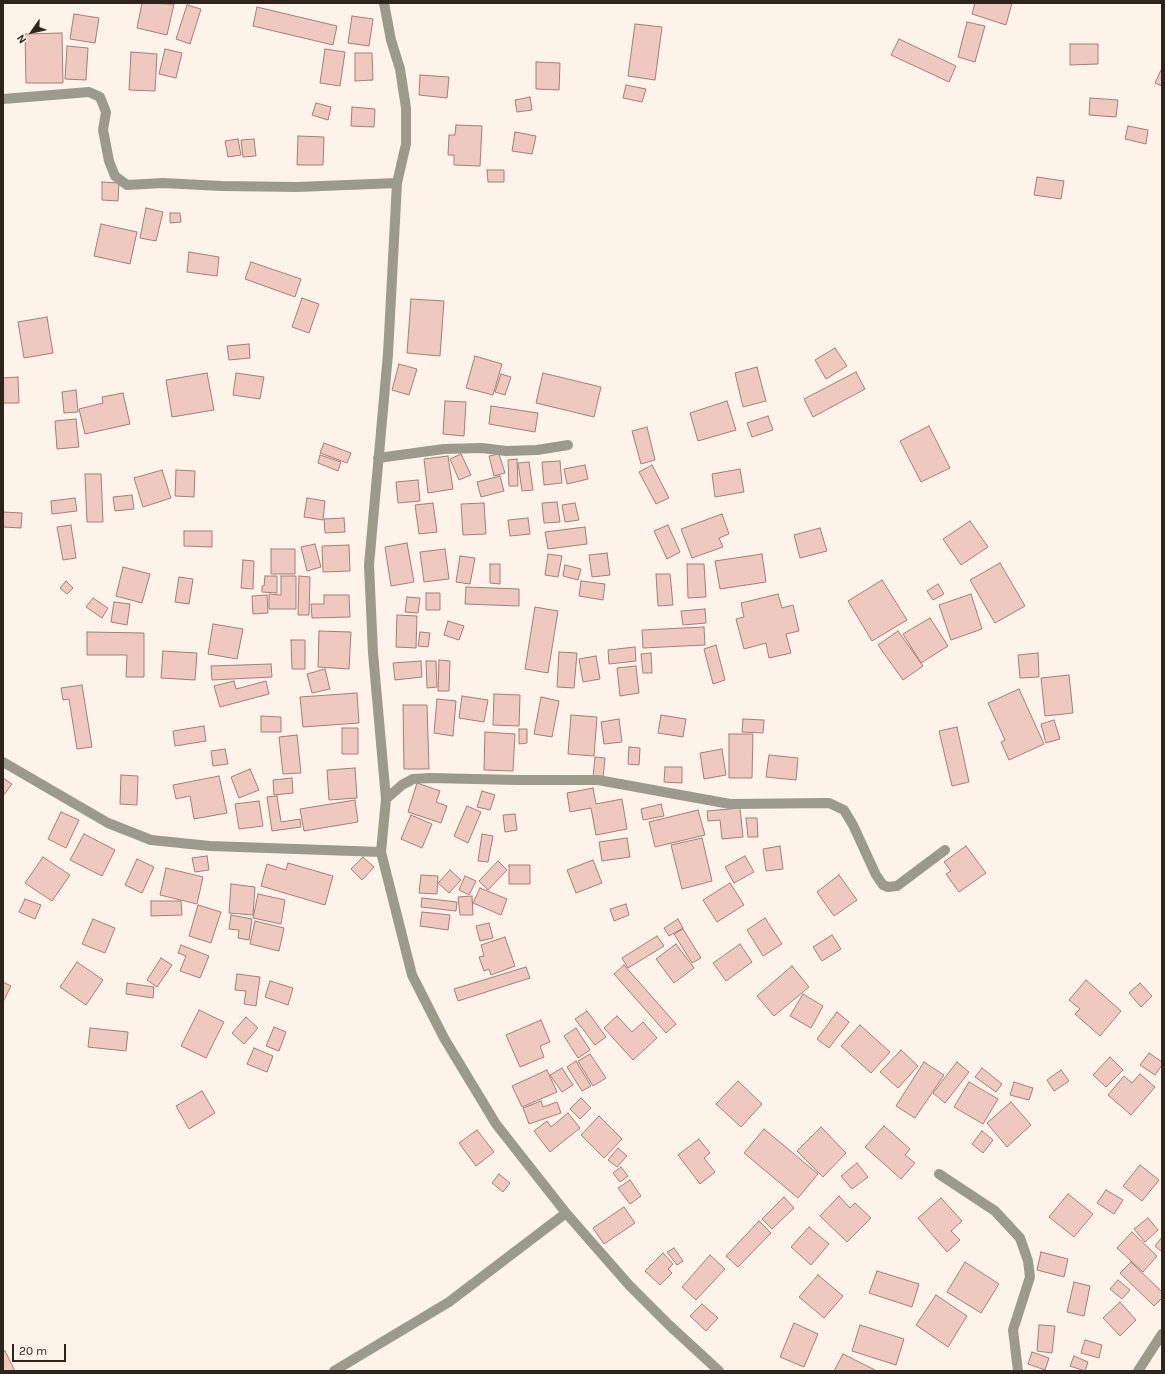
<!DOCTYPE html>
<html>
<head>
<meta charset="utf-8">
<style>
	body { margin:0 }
	#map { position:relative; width:1165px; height:1374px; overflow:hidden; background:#fef3e8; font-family:Karla,sans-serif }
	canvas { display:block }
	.frame { position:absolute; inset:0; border:4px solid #2f241b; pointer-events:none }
	.north { position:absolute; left:12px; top:12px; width:40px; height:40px; -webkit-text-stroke:3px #fef3e8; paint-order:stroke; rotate:236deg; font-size:11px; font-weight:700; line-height:16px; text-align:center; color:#2f241b }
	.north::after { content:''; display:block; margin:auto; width:14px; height:18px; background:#2f241b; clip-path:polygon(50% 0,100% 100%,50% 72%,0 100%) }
	.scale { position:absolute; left:12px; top:1344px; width:54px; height:18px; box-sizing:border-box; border:2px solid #2f241b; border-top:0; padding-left:5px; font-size:12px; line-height:14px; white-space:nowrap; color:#2f241b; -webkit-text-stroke:3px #fef3e8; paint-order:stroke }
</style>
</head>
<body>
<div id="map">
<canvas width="1165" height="1374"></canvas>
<div class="frame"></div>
<div class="north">N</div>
<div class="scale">20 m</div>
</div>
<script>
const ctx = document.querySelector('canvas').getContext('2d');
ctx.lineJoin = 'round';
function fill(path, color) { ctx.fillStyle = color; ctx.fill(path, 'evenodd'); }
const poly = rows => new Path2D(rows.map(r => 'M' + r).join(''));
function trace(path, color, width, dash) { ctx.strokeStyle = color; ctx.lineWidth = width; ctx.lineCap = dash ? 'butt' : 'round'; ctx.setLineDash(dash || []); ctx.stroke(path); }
const building = poly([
	[142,3,174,4,167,35,137,28,142,3],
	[975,3,1012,3,1006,25,972,14,975,3],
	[187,5,201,9,190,44,176,39,187,5],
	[257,7,337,26,333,45,253,26,257,7],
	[74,14,99,18,95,43,70,39,74,14],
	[352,16,373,19,369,46,348,43,352,16],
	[967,22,985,26,975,62,958,57,967,22],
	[635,24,662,27,655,80,628,76,635,24],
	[62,33,63,83,26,83,25,34,62,33],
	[899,39,956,66,949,82,891,55,899,39],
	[1070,44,1098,44,1098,64,1070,65,1070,44],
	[67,46,88,48,86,80,65,79,67,46],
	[165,49,182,53,176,78,159,74,165,49],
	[325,49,345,52,340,86,320,83,325,49],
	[131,52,157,54,155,91,129,90,131,52],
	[355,53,372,53,373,80,355,81,355,53],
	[536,62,560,63,559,90,536,89,536,62],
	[1162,68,1162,86,1155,83,1162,68],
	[420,75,449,77,447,98,419,95,420,75],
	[626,85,646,89,642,102,623,98,626,85],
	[530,97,532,110,517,112,515,100,530,97],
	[1090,98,1118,100,1116,117,1089,115,1090,98],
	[316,103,331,107,328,120,312,115,316,103],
	[352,107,375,109,374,127,351,126,352,107],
	[456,125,482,126,480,166,454,165,454,155,448,155,449,135,455,135,456,125],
	[1128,126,1148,130,1146,144,1125,139,1128,126],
	[515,132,536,136,532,154,512,151,515,132],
	[298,136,324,137,323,165,297,165,298,136],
	[238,139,241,155,228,157,225,141,238,139],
	[254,139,256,156,243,157,241,140,254,139],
	[487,170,504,170,504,182,488,182,487,170],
	[1037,177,1064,181,1061,199,1034,195,1037,177],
	[102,182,119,183,118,201,102,200,102,182],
	[146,208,163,212,156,241,140,238,146,208],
	[170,213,180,213,181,222,170,223,170,213],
	[101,224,137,232,130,264,94,256,101,224],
	[189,252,219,257,217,276,187,272,189,252],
	[251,262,301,279,295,297,245,279,251,262],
	[302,298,319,304,309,333,292,327,302,298],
	[411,299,444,301,440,356,407,353,411,299],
	[47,317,53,353,24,358,18,322,47,317],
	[249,344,250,358,229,360,227,346,249,344],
	[835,348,847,366,826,379,815,360,835,348],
	[475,356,502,364,493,395,466,388,475,356],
	[399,364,417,369,409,395,392,390,399,364],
	[757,367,766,401,743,407,735,373,757,367],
	[856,372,865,389,813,417,804,399,856,372],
	[207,373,214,410,172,417,166,380,207,373],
	[236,373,264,377,260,399,233,395,236,373],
	[543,373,601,387,594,417,536,403,543,373],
	[501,374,511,377,505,395,495,392,501,374],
	[18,377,19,403,3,403,3,378,18,377],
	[76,390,78,412,64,413,62,392,76,390],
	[123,393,130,424,85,434,79,409,103,403,102,397,123,393],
	[445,401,466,402,464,436,443,434,445,401],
	[727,401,736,430,698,441,690,413,727,401],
	[491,406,538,413,535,432,489,424,491,406],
	[768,416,773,430,752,437,747,423,768,416],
	[76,419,79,447,57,449,55,421,76,419],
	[929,426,950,468,921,482,900,441,929,426],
	[647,427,655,460,641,464,632,431,647,427],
	[324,443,351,453,347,463,320,453,324,443],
	[461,454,471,475,459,480,450,459,461,454],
	[499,454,505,473,494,476,489,456,499,454],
	[320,455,341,462,338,471,318,463,320,455],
	[448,456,453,489,428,493,424,459,448,456],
	[517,459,518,486,509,486,508,460,517,459],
	[560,461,562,483,544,485,542,462,560,461],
	[529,462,533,490,522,491,518,463,529,462],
	[585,465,588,479,567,484,564,469,585,465],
	[652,465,669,498,656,504,639,472,652,465],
	[740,469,744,492,715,497,712,474,740,469],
	[162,470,171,498,143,507,134,478,162,470],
	[176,470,195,471,194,497,175,496,176,470],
	[85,474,101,474,103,522,87,522,85,474],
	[500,476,504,491,481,497,477,482,500,476],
	[418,480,420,501,398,503,396,482,418,480],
	[132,495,134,509,115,511,113,497,132,495],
	[75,498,77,511,52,514,51,501,75,498],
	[307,498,325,501,323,520,304,517,307,498],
	[557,502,560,522,544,523,542,503,557,502],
	[433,503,437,532,419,534,415,505,433,503],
	[484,503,486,534,463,535,461,504,484,503],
	[575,503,579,520,565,522,562,505,575,503],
	[3,512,22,513,21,528,3,527,3,512],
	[722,514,729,534,719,538,723,547,692,558,681,529,722,514],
	[344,518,345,532,325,533,324,519,344,518],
	[528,518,530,534,510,536,508,520,528,518],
	[970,521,988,547,961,565,943,539,970,521],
	[71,525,76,558,63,560,57,527,71,525],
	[668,525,680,552,667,559,654,531,668,525],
	[585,527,587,544,548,549,545,532,585,527],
	[820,528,827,551,800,558,794,535,820,528],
	[184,531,212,531,212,547,184,546,184,531],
	[407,543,414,582,391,586,385,547,407,543],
	[315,544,321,567,307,571,301,547,315,544],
	[349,545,350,571,323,572,322,546,349,545],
	[271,549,295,549,295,574,271,574,271,549],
	[445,549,449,579,424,582,420,552,445,549],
	[607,553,610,575,592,577,589,555,607,553],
	[548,554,562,556,558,577,545,575,548,554],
	[762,554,766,582,720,589,715,561,762,554],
	[460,556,475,558,470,584,456,582,460,556],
	[243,560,254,561,253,589,241,588,243,560],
	[1000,563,1025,606,995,623,970,580,1000,563],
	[490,564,500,564,500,584,490,583,490,564],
	[687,564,704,564,706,597,688,598,687,564],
	[565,565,581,569,578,580,563,576,565,565],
	[123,567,150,574,142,603,116,596,123,567],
	[656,574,670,574,673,605,658,606,656,574],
	[265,576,277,576,277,593,262,592,262,586,264,586,265,576],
	[281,576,296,576,296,609,269,609,269,594,281,595,281,576],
	[299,576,310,577,309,615,298,615,299,576],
	[179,577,193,579,189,604,175,602,179,577],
	[882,580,907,620,872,641,848,601,882,580],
	[66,581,73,588,67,594,60,588,66,581],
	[581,581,605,584,603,600,579,596,581,581],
	[938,584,944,594,933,600,927,591,938,584],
	[466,587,519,589,519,606,465,604,466,587],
	[426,593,440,593,440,610,426,610,426,593],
	[778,594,782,608,793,605,799,631,786,634,791,653,769,658,766,643,744,649,736,619,744,617,741,603,778,594],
	[971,594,982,629,951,640,939,605,971,594],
	[267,595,268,613,253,614,252,596,267,595],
	[324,595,349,595,350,617,312,618,311,604,324,604,324,595],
	[407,597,420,598,418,613,405,612,407,597],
	[93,598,108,608,102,618,86,607,93,598],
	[114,602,130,604,127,625,111,622,114,602],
	[535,607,558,611,548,673,525,669,535,607],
	[705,609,706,623,683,625,681,611,705,609],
	[397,615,417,616,416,648,396,647,397,615],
	[930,618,948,646,921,663,903,634,930,618],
	[448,621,464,626,459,640,444,635,448,621],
	[213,624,243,629,237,659,208,654,213,624],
	[704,627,705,645,643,648,642,630,704,627],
	[319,631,351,632,349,669,318,667,319,631],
	[898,631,923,666,903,680,878,645,898,631],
	[87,632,144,633,144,677,126,677,127,655,87,655,87,632],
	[420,632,430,633,428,647,418,646,420,632],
	[291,640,305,640,305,669,292,669,291,640],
	[716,645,725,680,713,684,704,649,716,645],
	[635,647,636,661,609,664,608,650,635,647],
	[163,651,197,653,195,680,161,678,163,651],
	[559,652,577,653,574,688,557,687,559,652],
	[651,653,652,673,643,673,641,654,651,653],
	[1038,653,1039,677,1020,678,1018,655,1038,653],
	[596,656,600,679,583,682,579,659,596,656],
	[439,660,450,661,449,691,438,691,439,660],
	[421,661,422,677,395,680,393,663,421,661],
	[426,661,436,661,437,687,427,688,426,661],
	[271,664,272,677,212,680,211,666,271,664],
	[636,666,639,693,620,696,617,668,636,666],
	[325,669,330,689,312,693,307,674,325,669],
	[1069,675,1073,713,1045,716,1041,678,1069,675],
	[234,681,236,689,266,681,269,694,220,707,214,686,234,681],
	[82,685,92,747,77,749,69,699,63,700,61,688,82,685],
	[1019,689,1044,744,1009,760,1001,742,1005,740,988,703,1019,689],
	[357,693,359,723,303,727,300,697,357,693],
	[494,694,520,695,519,726,493,725,494,694],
	[462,696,488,700,484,722,459,718,462,696],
	[541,697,559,701,552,737,534,734,541,697],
	[437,699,456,701,453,736,434,733,437,699],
	[403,705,427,705,429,769,404,769,403,705],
	[571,715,597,717,594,756,568,754,571,715],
	[661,715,686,719,683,737,658,733,661,715],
	[261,716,281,717,281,732,261,732,261,716],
	[619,719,622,742,604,744,601,722,619,719],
	[743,719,764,720,763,733,742,732,743,719],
	[1054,720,1060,739,1046,743,1041,724,1054,720],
	[204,726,206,741,175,746,173,731,204,726],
	[957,727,969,782,952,786,939,731,957,727],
	[342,728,358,728,358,754,342,754,342,728],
	[519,729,527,729,527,743,519,744,519,729],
	[485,732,515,734,513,771,484,770,485,732],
	[729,734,753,734,752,778,729,778,729,734],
	[297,735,301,773,283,774,279,737,297,735],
	[629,747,640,748,639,765,628,764,629,747],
	[225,749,228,764,213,766,211,751,225,749],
	[722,749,726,775,704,779,700,753,722,749],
	[769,755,798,758,796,780,766,777,769,755],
	[595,757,605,758,603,778,593,777,595,757],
	[665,767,682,767,682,783,664,782,665,767],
	[355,768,357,798,329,800,327,770,355,768],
	[250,769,259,790,239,798,231,777,250,769],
	[121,775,138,776,137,805,120,804,121,775],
	[219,776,227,813,194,819,190,796,176,799,173,785,219,776],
	[3,778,12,784,3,796,3,778],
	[292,778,293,793,274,795,273,780,292,778],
	[417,783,440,791,436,802,447,806,441,823,408,812,417,783],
	[593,788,596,804,622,799,627,829,596,835,591,808,570,812,567,793,593,788],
	[482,791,495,795,490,810,477,807,482,791],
	[277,796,281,822,300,819,301,827,272,831,267,797,277,796],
	[355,800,358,822,304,831,300,809,355,800],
	[259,801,263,826,239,829,235,804,259,801],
	[661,804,664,816,643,820,641,809,661,804],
	[467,806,481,812,468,843,454,836,467,806],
	[740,808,743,837,722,839,720,820,708,821,707,811,740,808],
	[698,810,705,835,655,847,649,822,698,810],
	[61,812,79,820,66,848,48,839,61,812],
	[515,814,517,830,505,832,503,815,515,814],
	[411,815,432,824,422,848,401,839,411,815],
	[746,818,757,818,758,837,748,837,746,818],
	[84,834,115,850,102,876,70,860,84,834],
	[482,834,493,836,488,862,478,861,482,834],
	[627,838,630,857,602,861,599,842,627,838],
	[702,838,712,881,682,889,671,845,702,838],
	[780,846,783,869,766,871,763,849,780,846],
	[966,846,986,873,959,892,946,874,951,871,944,862,966,846],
	[207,856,209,870,195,872,192,858,207,856],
	[745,856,754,872,734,883,725,867,745,856],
	[43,857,70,875,52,901,25,883,43,857],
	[363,857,374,867,362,880,351,869,363,857],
	[137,859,154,867,142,893,125,885,137,859],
	[593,860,602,883,576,893,567,870,593,860],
	[498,861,507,870,488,890,479,881,498,861],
	[288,863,333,876,325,905,261,886,267,864,286,870,288,863],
	[509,865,530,865,530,884,509,884,509,865],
	[166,868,203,877,197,904,160,895,166,868],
	[450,870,461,880,449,893,438,883,450,870],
	[421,875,438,876,437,894,419,893,421,875],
	[839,875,857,900,834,916,817,892,839,875],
	[465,876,476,881,469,895,459,890,465,876],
	[730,883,744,905,717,922,703,900,730,883],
	[231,884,255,887,253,915,229,913,231,884],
	[480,888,507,899,501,915,473,903,480,888],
	[258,894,285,900,281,924,253,918,258,894],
	[472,896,473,915,460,915,458,897,472,896],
	[422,898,457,902,456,911,421,907,422,898],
	[25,899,41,905,35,919,19,912,25,899],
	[151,901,181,901,182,915,151,916,151,901],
	[626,904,629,915,614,921,610,909,626,904],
	[198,905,221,912,211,943,189,936,198,905],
	[422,912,450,915,448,930,420,926,422,912],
	[231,915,252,919,249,940,238,938,239,930,229,929,231,915],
	[765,918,782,944,763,956,747,930,765,918],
	[93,919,115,928,105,953,82,944,93,919],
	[678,919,683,928,669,936,664,928,678,919],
	[255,921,284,928,279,951,250,944,255,921],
	[489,923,493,938,480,941,476,926,489,923],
	[683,929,701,958,692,963,674,934,683,929],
	[832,935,841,949,822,961,813,947,832,935],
	[657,936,664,946,628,968,622,958,657,936],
	[505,937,515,966,491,975,489,969,484,971,479,957,484,956,481,945,505,937],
	[676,944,694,968,674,983,656,959,676,944],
	[740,944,752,962,726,981,713,963,740,944],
	[181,945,209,956,200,978,180,971,186,956,178,953,181,945],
	[161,958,172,965,157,987,147,980,161,958],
	[77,962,103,980,86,1005,60,987,77,962],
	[624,965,676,1024,666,1033,614,974,624,965],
	[792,966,809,987,774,1016,757,996,792,966],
	[526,967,530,978,458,1001,454,989,526,967],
	[237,974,260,977,256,1006,244,1004,246,991,235,990,237,974],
	[1086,980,1121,1011,1100,1036,1075,1014,1080,1009,1069,1000,1086,980],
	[270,981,293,988,288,1005,265,997,270,981],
	[3,982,11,986,3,1002,3,982],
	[127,983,154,987,153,998,126,994,127,983],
	[1140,983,1152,996,1141,1007,1129,993,1140,983],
	[803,994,823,1006,811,1028,790,1016,803,994],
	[199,1010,224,1022,206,1058,181,1046,199,1010],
	[587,1011,606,1037,595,1045,575,1019,587,1011],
	[837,1012,849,1022,829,1048,817,1039,837,1012],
	[617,1016,632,1032,643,1022,657,1038,633,1060,604,1028,617,1016],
	[246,1017,258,1028,244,1044,232,1033,246,1017],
	[541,1020,550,1042,540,1046,544,1057,520,1067,506,1035,541,1020],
	[860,1025,890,1052,871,1073,841,1046,860,1025],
	[274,1027,286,1032,279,1051,266,1046,274,1027],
	[90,1028,128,1032,126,1051,88,1047,90,1028],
	[576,1028,590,1050,578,1058,564,1036,576,1028],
	[254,1048,273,1056,267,1072,247,1064,254,1048],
	[901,1050,918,1066,898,1088,880,1072,901,1050],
	[1149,1053,1162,1062,1162,1065,1155,1075,1140,1065,1149,1053],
	[590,1054,606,1078,593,1086,578,1061,590,1054],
	[1110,1057,1123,1070,1106,1087,1093,1075,1110,1057],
	[576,1061,591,1086,582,1091,567,1067,576,1061],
	[924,1062,944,1075,915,1118,896,1106,924,1062],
	[957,1062,969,1072,945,1103,933,1093,957,1062],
	[562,1068,573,1085,562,1092,550,1075,562,1068],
	[982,1068,1002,1084,996,1092,975,1077,982,1068],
	[547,1070,557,1092,522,1107,512,1086,547,1070],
	[1061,1070,1069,1081,1054,1091,1047,1080,1061,1070],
	[1140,1074,1155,1087,1131,1115,1108,1095,1124,1076,1132,1083,1140,1074],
	[738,1081,762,1104,741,1127,716,1104,738,1081],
	[969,1082,998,1099,983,1124,954,1107,969,1082],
	[1014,1082,1033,1088,1029,1100,1010,1095,1014,1082],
	[202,1091,215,1113,189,1129,176,1106,202,1091],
	[581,1098,591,1108,580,1119,570,1109,581,1098],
	[541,1101,543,1107,557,1102,561,1113,529,1124,523,1108,541,1101],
	[1011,1102,1031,1125,1007,1147,987,1123,1011,1102],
	[568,1113,580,1128,550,1152,534,1131,547,1121,551,1127,568,1113],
	[599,1116,622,1139,604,1158,581,1135,599,1116],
	[884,1126,910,1149,905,1155,915,1163,901,1179,865,1147,884,1126],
	[821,1127,846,1153,823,1177,797,1151,821,1127],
	[764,1129,818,1174,798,1198,744,1153,764,1129],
	[477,1130,494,1152,476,1166,459,1143,477,1130],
	[982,1131,993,1140,983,1153,972,1144,982,1131],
	[699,1139,710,1153,704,1158,715,1172,700,1184,678,1155,699,1139],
	[618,1148,627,1156,617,1167,608,1160,618,1148],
	[857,1163,868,1177,852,1189,841,1176,857,1163],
	[1140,1165,1159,1180,1142,1201,1123,1186,1140,1165],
	[621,1167,628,1176,620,1182,613,1173,621,1167],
	[499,1174,510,1183,503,1192,492,1183,499,1174],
	[630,1180,641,1196,630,1204,618,1188,630,1180],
	[1106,1190,1123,1200,1114,1214,1097,1203,1106,1190],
	[1068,1194,1093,1214,1074,1237,1049,1217,1068,1194],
	[839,1196,850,1208,855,1203,871,1218,847,1242,820,1216,839,1196],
	[784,1197,794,1208,772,1229,762,1219,784,1197],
	[941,1198,962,1221,951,1231,960,1240,947,1252,918,1218,941,1198],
	[624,1207,635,1223,604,1244,593,1228,624,1207],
	[1148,1218,1158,1230,1145,1242,1134,1229,1148,1218],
	[759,1221,771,1233,738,1267,726,1256,759,1221],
	[809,1227,829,1244,811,1265,791,1247,809,1227],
	[1132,1232,1157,1256,1143,1272,1117,1248,1132,1232],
	[1162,1237,1162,1252,1155,1246,1162,1237],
	[674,1248,683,1261,677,1265,667,1252,674,1248],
	[1041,1252,1068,1259,1064,1277,1037,1270,1041,1252],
	[663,1253,673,1264,668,1269,672,1273,660,1285,645,1271,663,1253],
	[710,1255,725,1269,696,1300,682,1287,710,1255],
	[965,1262,999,1284,981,1313,947,1292,965,1262],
	[1131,1262,1162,1292,1162,1298,1154,1306,1120,1273,1131,1262],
	[877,1271,919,1284,912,1307,869,1293,877,1271],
	[818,1275,843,1296,824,1318,799,1297,818,1275],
	[1118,1280,1130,1290,1122,1299,1110,1289,1118,1280],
	[1074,1282,1090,1286,1084,1316,1067,1312,1074,1282],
	[936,1295,967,1316,948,1347,916,1325,936,1295],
	[1120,1302,1136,1320,1120,1336,1103,1318,1120,1302],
	[702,1304,718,1318,706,1331,690,1316,702,1304],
	[794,1323,818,1334,804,1367,780,1357,794,1323],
	[860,1325,904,1339,896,1365,852,1351,860,1325],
	[1039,1325,1055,1326,1052,1353,1037,1351,1039,1325],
	[1085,1340,1102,1345,1099,1358,1081,1353,1085,1340],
	[5,1351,15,1371,3,1371,3,1352,5,1351],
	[1032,1352,1049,1358,1045,1370,1028,1364,1032,1352],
	[843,1354,877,1371,834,1371,843,1354],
	[1074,1356,1088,1362,1085,1371,1070,1366,1074,1356]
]);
const minor = poly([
	[384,3,391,40,400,69,406,108,406,144,397,183,388,354,369,565,373,653,386,799,381,852,412,975,444,1038,496,1124,566,1213,629,1285,669,1325,719,1371],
	[3,99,89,92,100,97,106,112,103,130,109,161,115,176,127,185,163,183,221,186,297,187,397,183],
	[378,458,444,449,482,448,506,451,537,450,568,445],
	[3,762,108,823,151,840,210,846,381,852],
	[386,799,402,785,413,779,430,778,518,780,598,780,730,804,829,803,844,810,853,825,876,875,883,885,888,887,897,886,945,850],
	[939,1174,995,1211,1020,1238,1028,1261,1030,1277,1013,1330,1018,1371],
	[334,1371,449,1302,566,1213],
	[1138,1371,1162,1334]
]);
fill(building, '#efc8c0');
trace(building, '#a37e78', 1);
trace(minor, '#9c9a8b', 10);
</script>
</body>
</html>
